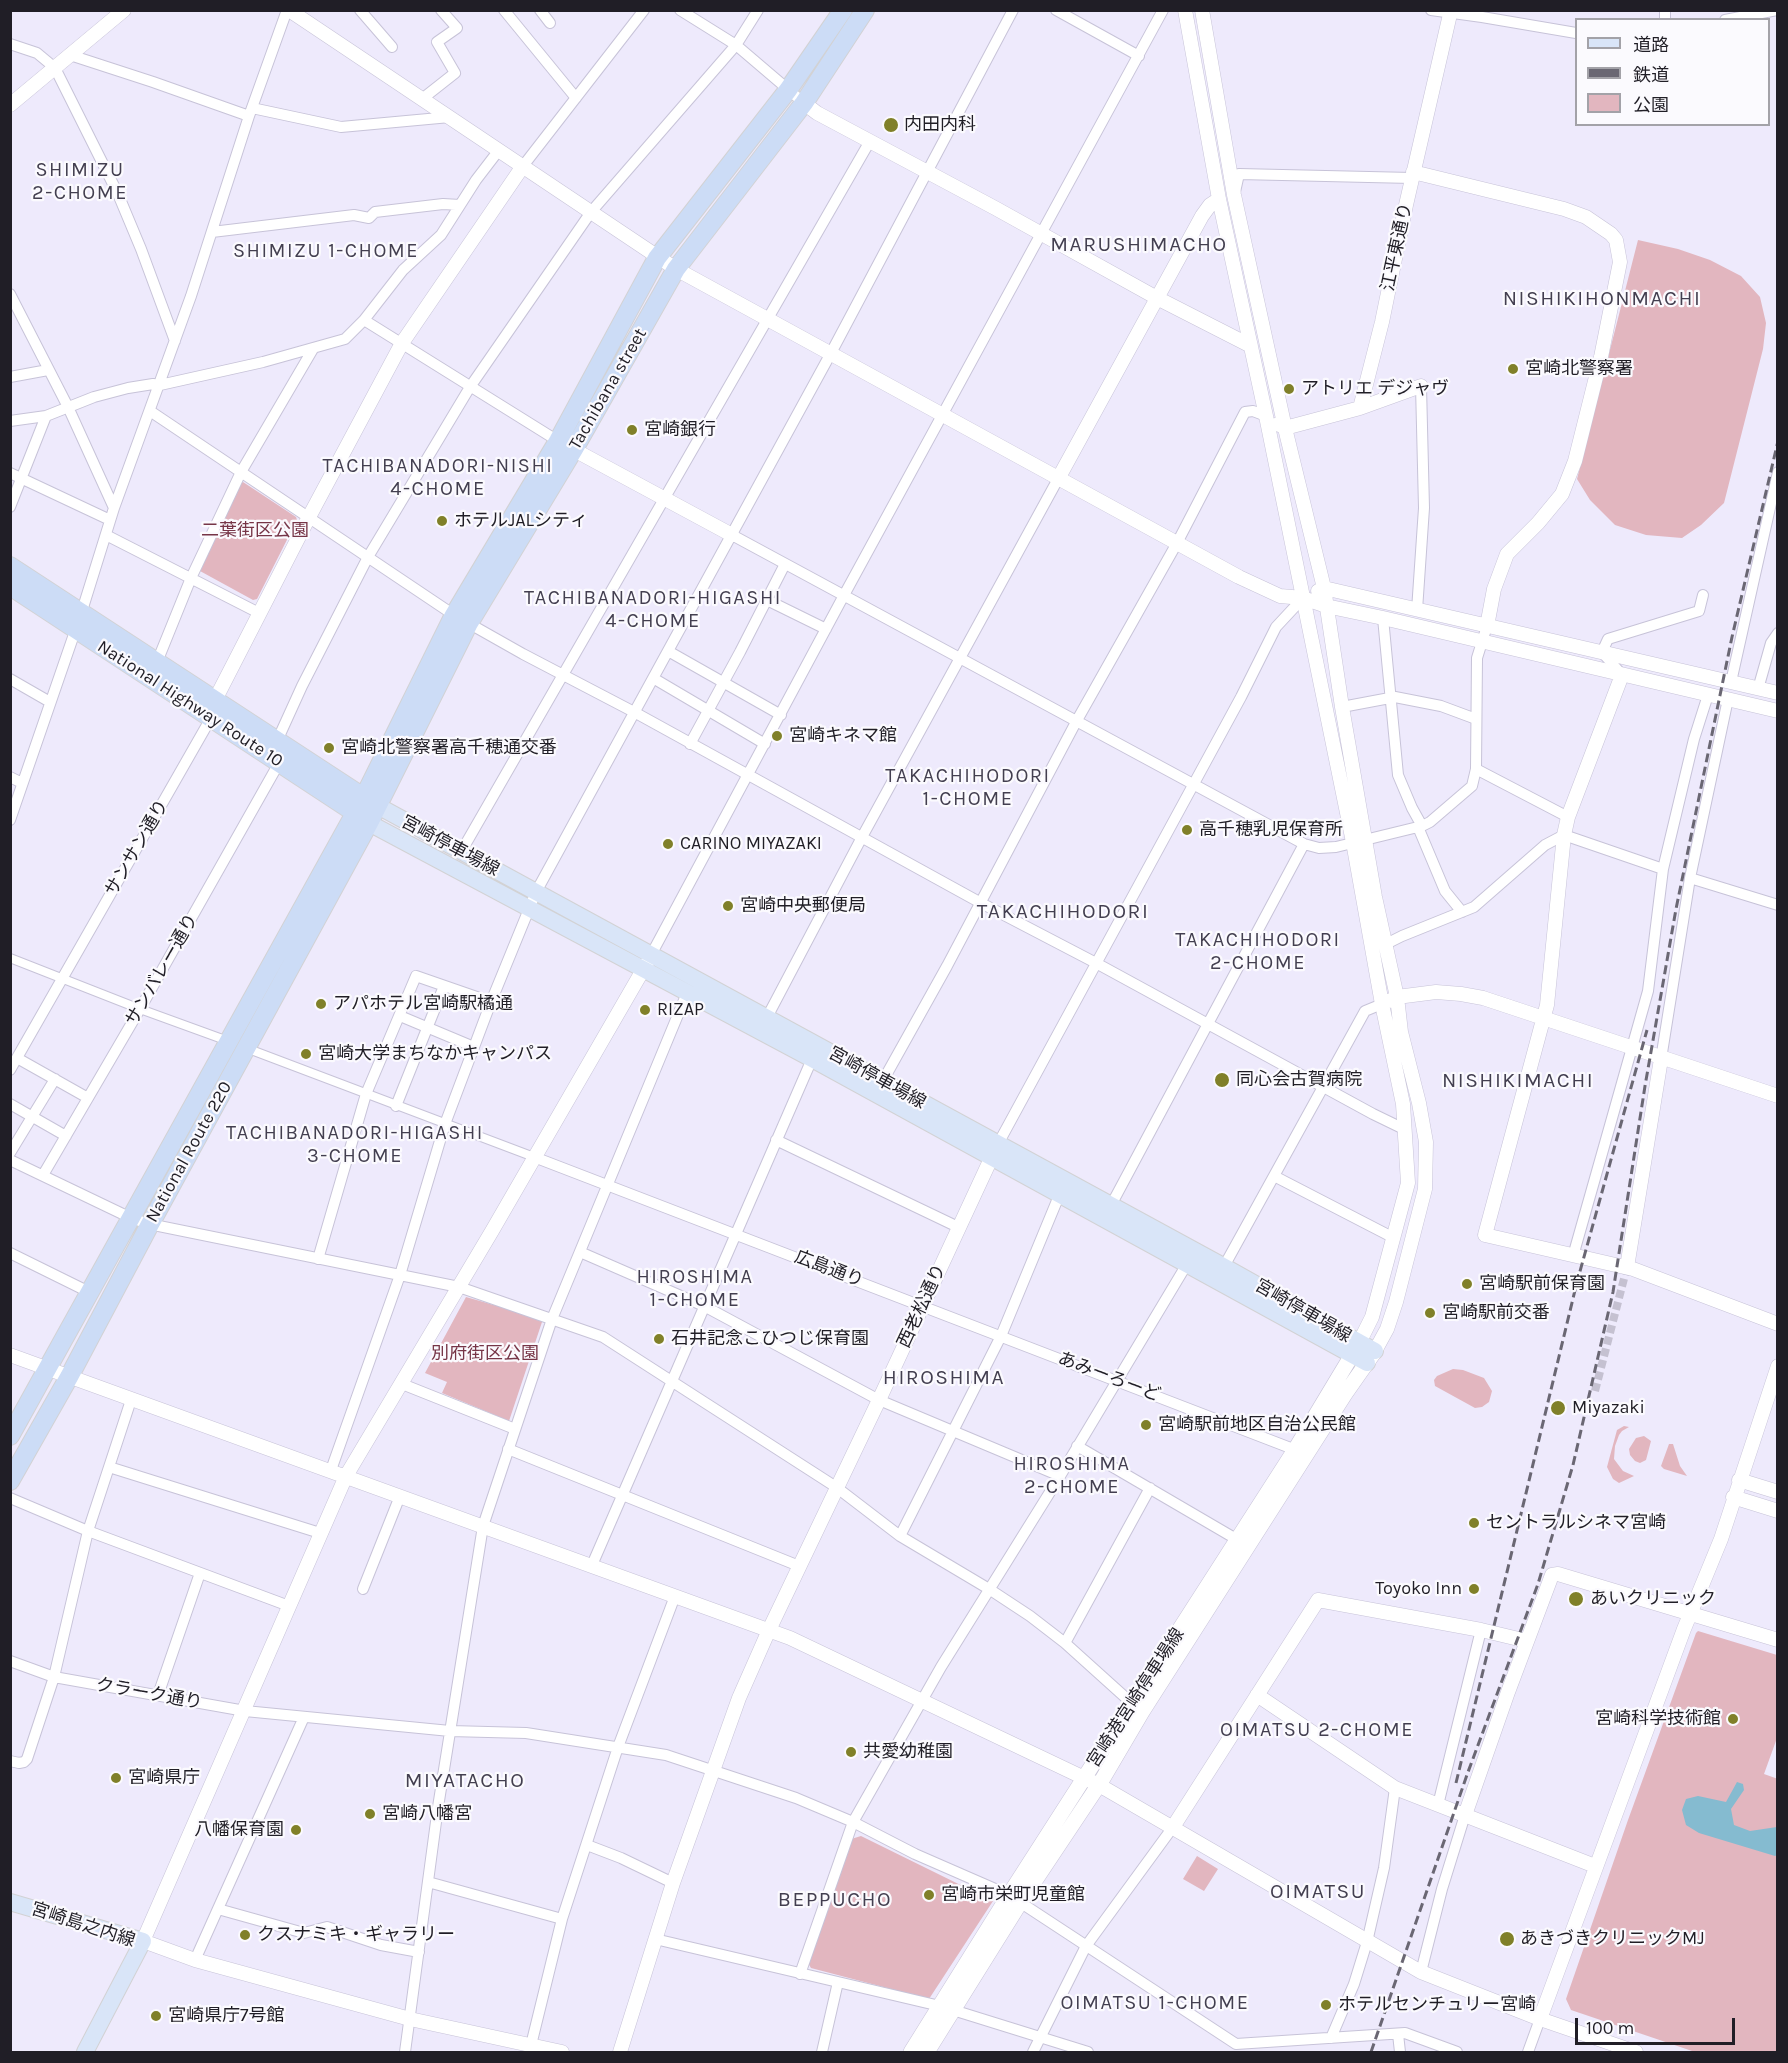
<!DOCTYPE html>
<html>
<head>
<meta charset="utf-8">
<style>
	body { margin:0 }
	#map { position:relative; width:1788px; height:2063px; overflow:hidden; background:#eeeafc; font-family:Karla,"Noto Sans JP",sans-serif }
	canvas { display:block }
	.frame { position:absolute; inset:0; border:12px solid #201e26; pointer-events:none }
	.legend { position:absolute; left:1575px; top:18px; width:195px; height:108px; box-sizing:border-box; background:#fbfafe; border:2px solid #a3a2a8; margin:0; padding:8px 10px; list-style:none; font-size:18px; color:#201e26 }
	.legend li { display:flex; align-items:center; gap:12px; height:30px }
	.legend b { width:30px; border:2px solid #a3a2a8 }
	.scale { position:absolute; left:1575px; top:2018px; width:160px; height:27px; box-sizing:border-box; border:3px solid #201e26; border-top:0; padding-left:8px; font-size:18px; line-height:21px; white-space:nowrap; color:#201e26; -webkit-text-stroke:4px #fbfafe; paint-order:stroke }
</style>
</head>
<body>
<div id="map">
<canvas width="1788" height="2063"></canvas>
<div class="frame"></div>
<ul class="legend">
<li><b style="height:8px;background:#d9e5f8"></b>道路</li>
<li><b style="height:8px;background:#6a6773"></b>鉄道</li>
<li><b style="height:16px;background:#e2b6bf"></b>公園</li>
</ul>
<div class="scale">100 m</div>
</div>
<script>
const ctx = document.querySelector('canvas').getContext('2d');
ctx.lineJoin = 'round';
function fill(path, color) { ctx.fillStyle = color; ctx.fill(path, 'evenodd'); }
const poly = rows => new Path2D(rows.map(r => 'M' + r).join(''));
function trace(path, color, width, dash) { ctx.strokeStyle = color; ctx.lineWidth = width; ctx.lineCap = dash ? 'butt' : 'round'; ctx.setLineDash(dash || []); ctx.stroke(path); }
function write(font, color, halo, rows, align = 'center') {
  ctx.font = font + ' Karla,"Noto Sans JP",sans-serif'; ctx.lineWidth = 4.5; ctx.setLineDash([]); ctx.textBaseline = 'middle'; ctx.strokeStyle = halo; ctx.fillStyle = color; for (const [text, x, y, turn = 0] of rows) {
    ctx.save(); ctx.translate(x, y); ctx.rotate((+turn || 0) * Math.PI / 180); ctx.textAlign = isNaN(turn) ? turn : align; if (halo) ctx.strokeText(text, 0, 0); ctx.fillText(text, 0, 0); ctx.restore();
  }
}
const green = poly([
	[1638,240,1678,249,1710,260,1741,276,1760,297,1766,323,1763,349,1724,503,1701,525,1682,538,1646,535,1615,525,1590,500,1577,479],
	[243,482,296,517,297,520,257,599,253,600,200,571,241,483],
	[466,1297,543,1319,509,1421,442,1393,447,1382,425,1373],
	[1453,1369,1463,1370,1484,1378,1492,1391,1489,1402,1482,1407,1475,1408,1435,1386,1434,1380,1437,1376],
	[1624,1426,1629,1427,1622,1431,1619,1435,1615,1446,1614,1459,1623,1471,1634,1476,1619,1483,1613,1479,1607,1467,1617,1430],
	[1644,1436,1651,1441,1646,1460,1640,1463,1635,1461,1630,1455,1629,1449,1636,1438],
	[1669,1444,1673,1444,1680,1466,1687,1476,1664,1469,1661,1466],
	[1698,1631,1777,1655,1777,1738,1764,1774,1778,1779,1777,2052,1695,2052,1571,2010,1566,1999,1628,1820,1696,1633],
	[861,1836,993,1901,929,1999,811,1968,808,1963,848,1840],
	[1197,1856,1218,1869,1204,1891,1183,1879]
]);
const water = poly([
	[1737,1782,1743,1784,1744,1790,1731,1809,1734,1825,1750,1831,1777,1827,1777,1855,1775,1856,1699,1833,1686,1825,1682,1810,1686,1799,1698,1796,1726,1802]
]);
const pedestrianTunnel = poly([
	[1595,1391,1627,1267]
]);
const pedestrian = poly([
	[10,958,140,1009,228,1041],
	[246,1048,534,1157]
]);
const minor = poly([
	[360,10,392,47],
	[504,10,576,98],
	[540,10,550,23],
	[680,10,736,45,804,103],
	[1056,10,1139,56],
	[1431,10,1482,17,1576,33],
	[1665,10,1665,20],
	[1725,20,1777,10],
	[10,44,37,53,55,68,118,194,141,249,175,341],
	[70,55,153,82,249,116],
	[422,99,455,73,437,42,457,28,441,10],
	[252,108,341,127,450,117],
	[523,166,644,10],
	[1235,192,1239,174,1412,178],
	[212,232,354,215,369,218,375,212,443,204,460,205],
	[10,294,68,407,114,508],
	[364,320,558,441],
	[10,377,48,370],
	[150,411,454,615,523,654,634,712,981,903,1096,963,1373,1114,1406,1130],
	[10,421,46,416,94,397,128,388,153,384,160,385,263,362,345,339,364,320,403,270,441,235,476,180,499,150],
	[10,473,110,520],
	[10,507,46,416],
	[106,535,259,613],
	[732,535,1304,844,1319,848,1336,847,1422,826,1430,822,1472,786,1476,769,1477,658,1487,626],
	[767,600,826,629],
	[1417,610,1424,508,1421,386],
	[1383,618,1398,775,1412,808,1422,826],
	[668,651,781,715],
	[157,662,191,578,241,472,313,349],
	[1622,675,1602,652,1608,639,1699,611,1703,595],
	[653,678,765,744],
	[10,679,50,702],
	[1731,682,1778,472],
	[1758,689,1771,643,1778,633],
	[1342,707,1395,697,1441,706,1476,719],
	[277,741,302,686,368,557,470,387,591,212,736,45,758,10],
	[690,744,740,652,785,564],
	[1476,769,1568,817],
	[10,777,22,783],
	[10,820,81,614,114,508,191,296,249,116,287,10],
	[1418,827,1445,891,1462,912],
	[461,852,870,141],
	[1690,878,1778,905],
	[1384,945,1402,936,1474,907,1545,845,1564,835,1663,869],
	[651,955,843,597,1163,10],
	[400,1016,474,1047],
	[764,1023,862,837,1058,479],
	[17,1058,88,1098],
	[1661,1059,1690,878,1728,699],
	[10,1070,211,718],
	[880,1086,947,966,1076,722,1177,543,1245,412,1253,411,1266,416],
	[10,1104,66,1136],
	[396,1106,444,986],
	[776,1140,958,1227],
	[998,1144,1241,697,1276,627,1303,598],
	[10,1153,55,1079],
	[534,1157,1301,1452],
	[10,1160,131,1218,149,1224,459,1287,603,1337,836,1487,900,1536,989,1589,1030,1616,1065,1643,1136,1707],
	[43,1175,140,1009,279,763],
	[1274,1176,1394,1238],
	[1109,1209,1304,844],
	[580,1252,704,1306,879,1400,1060,1476],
	[10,1253,89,1292],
	[1573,1256,1648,991,1663,869,1694,739,1708,695],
	[318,1259,366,1094,416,976,491,1002],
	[1222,1270,1365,1011,1382,1004],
	[402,1384,515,1429],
	[1077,1446,1243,1543],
	[508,1449,799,1566],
	[109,1467,320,1533],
	[331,1470,400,1275,445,1124,491,1002,536,892,831,353,1013,10],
	[10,1498,88,1531,289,1606],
	[900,1536,1001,1336,1061,1191],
	[592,1565,812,1059],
	[363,1589,400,1496],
	[1065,1643,1150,1488],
	[10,1661,54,1677,245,1711,450,1731,526,1733,666,1755,796,1798,853,1822,915,1854,1009,1895,1236,2044,1405,2033,1457,2052],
	[158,1695,200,1573],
	[10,1761,19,1763,24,1762,27,1759,54,1677,88,1531,131,1400],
	[1438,1805,1481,1630],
	[587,1845,621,1858,673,1883],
	[428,1882,562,1919],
	[218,1909,304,1933,327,1927,381,1945,419,1952],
	[655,1939,940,2006,1088,2052],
	[195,1960,304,1717],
	[1421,1972,1442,1889,1465,1815],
	[800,1974,853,1822,941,1667,1060,1476,1190,1259],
	[1398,2034,1400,2052],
	[1331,2038,1354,1984,1367,1942,1384,1868,1395,1788],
	[531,2045,562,1919,618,1747,675,1596],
	[405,2052,438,1807,483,1526,552,1319,687,993],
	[822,2052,838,1982],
	[1033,2052,1086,1946,1173,1827],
	[1528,2052,1540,2019]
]);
const tertiary = poly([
	[289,10,676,269,1239,577,1280,596,1303,598,1326,606,1383,618,1778,711],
	[1185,10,1219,199,1266,416,1353,842,1382,1004,1403,1104,1408,1183,1372,1317,1359,1343],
	[1202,10,1234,195,1285,428,1324,588,1342,707,1375,897,1397,997,1401,1032,1419,1103,1426,1142,1425,1189,1396,1302,1387,1329,1375,1351],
	[804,103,817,113,995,208,1157,298,1251,346],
	[10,105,124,10],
	[1413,172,1564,209,1586,217,1611,234,1616,240,1620,262,1601,357,1575,461,1562,494,1538,523,1507,554,1494,589,1487,626],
	[1360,408,1382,322,1406,205,1451,10],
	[1278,424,1285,428,1360,408,1421,386],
	[565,445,732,535],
	[1058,479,1202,216,1210,205,1219,199],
	[1318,591,1324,588,1778,693],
	[1622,675,1568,817,1564,835,1547,1005,1485,1235,1633,1269,1778,1324],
	[215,700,309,517,402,343,523,166],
	[1389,1001,1397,997,1436,992,1461,994,1483,998,1778,1096],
	[1627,1267,1661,1059],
	[10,1355,790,1638,1099,1785,1421,1972,1540,2019,1636,2052],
	[1739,1480,1778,1492],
	[1733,1497,1778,1511],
	[1257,1695,1395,1788,1595,1866],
	[1465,1815,1508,1692,1552,1575,1558,1574,1778,1640],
	[1173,1827,1318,1600,1481,1630,1527,1641],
	[1540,2019,1684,1629,1721,1539,1778,1366],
	[562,2052,410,2019,195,1960,143,1941,346,1476,492,1231,647,963],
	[620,2052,673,1883,739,1698,769,1630,879,1400,995,1150]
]);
const secondary = poly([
	[911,2052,1009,1895,1296,1448,1358,1345],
	[927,2052,1020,1903,1102,1780,1142,1712,1345,1394,1373,1354]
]);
const primary = poly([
	[378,806,1223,1266,1375,1351],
	[369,823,812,1059,1367,1363],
	[10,1902,143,1941,85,2052]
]);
const trunk = poly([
	[10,566,374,804],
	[10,586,363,818],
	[10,1436,364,797,454,615,558,441,657,258,788,90,843,10],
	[10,1481,69,1377,149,1226,369,823,469,623,574,449,676,269,804,103,865,10]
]);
const rail = poly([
	[1456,1783,1577,1282,1647,1030],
	[1371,2052,1468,1772,1538,1584,1573,1465,1613,1292,1645,1086,1676,909,1732,637,1778,441]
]);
const markers = [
	[891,125,8,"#808029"],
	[1513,369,6,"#808029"],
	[1289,389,6,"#808029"],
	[632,430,6,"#808029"],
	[442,521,6,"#808029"],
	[777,736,6,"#808029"],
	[329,748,6,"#808029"],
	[1187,830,6,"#808029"],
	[668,844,6,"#808029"],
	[728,906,6,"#808029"],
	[321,1004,6,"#808029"],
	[645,1010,6,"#808029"],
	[306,1054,6,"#808029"],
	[1222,1080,8,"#808029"],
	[1467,1284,6,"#808029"],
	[1430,1313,6,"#808029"],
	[659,1339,6,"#808029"],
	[1558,1408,8,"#808029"],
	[1146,1425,6,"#808029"],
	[1474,1523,6,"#808029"],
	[1474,1589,6,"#808029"],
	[1576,1599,8,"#808029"],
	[1733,1719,6,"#808029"],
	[851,1752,6,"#808029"],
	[116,1778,6,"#808029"],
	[370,1814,6,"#808029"],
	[296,1830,6,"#808029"],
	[929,1895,6,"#808029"],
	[245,1935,6,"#808029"],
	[1507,1939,8,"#808029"],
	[1326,2005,6,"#808029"],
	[156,2016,6,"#808029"]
];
const poiNames = [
	["内田内科",904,125],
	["宮崎北警察署",1525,369],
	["アトリエ デジャヴ",1301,389],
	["宮崎銀行",644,430],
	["ホテルJALシティ",454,521],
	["宮崎キネマ館",789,736],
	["宮崎北警察署高千穂通交番",341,748],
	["高千穂乳児保育所",1199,830],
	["CARINO MIYAZAKI",680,844],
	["宮崎中央郵便局",740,906],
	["アパホテル宮崎駅橘通",333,1004],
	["RIZAP",657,1010],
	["宮崎大学まちなかキャンパス",318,1054],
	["同心会古賀病院",1236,1080],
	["宮崎駅前保育園",1479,1284],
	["宮崎駅前交番",1442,1313],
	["石井記念こひつじ保育園",671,1339],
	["Miyazaki",1572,1408],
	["宮崎駅前地区自治公民館",1158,1425],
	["セントラルシネマ宮崎",1486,1523],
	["Toyoko Inn",1462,1589,"right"],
	["あいクリニック",1590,1599],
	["宮崎科学技術館",1721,1719,"right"],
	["共愛幼稚園",863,1752],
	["宮崎県庁",128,1778],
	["宮崎八幡宮",382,1814],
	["八幡保育園",284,1830,"right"],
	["宮崎市栄町児童館",941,1895],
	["クスナミキ・ギャラリー",257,1935],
	["あきづきクリニックMJ",1520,1939],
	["ホテルセンチュリー宮崎",1338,2005],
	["宮崎県庁7号館",168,2016]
];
const streetNames = [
	["江平東通り",1397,247,-78],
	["Tachibana street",608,389,-60],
	["National Highway Route 10",190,704,33],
	["宮崎停車場線",450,846,28],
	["サンサン通り",137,848,-60],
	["サンバレー通り",162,970,-60],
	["宮崎停車場線",877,1078,29],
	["National Route 220",189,1152,-61],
	["広島通り",829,1269,21],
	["西老松通り",922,1306,-65],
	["宮崎停車場線",1303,1311,30],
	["あみーろーど",1109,1377,21],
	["クラーク通り",149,1694,10],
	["宮崎港宮崎停車場線",1136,1698,-57],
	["宮崎島之内線",83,1925,18]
];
const parkNames = [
	["二葉街区公園",255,531],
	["別府街区公園",485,1354]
];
const neighbourhoodNames = [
	["SHIMIZU",80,170],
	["2-CHOME",80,193],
	["SHIMIZU 1-CHOME",326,251],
	["TACHIBANADORI-NISHI",438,466],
	["4-CHOME",438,489],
	["TACHIBANADORI-HIGASHI",653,598],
	["4-CHOME",653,621],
	["TAKACHIHODORI",968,776],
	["1-CHOME",968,799],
	["TAKACHIHODORI",1258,940],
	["2-CHOME",1258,963],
	["TACHIBANADORI-HIGASHI",355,1133],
	["3-CHOME",355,1156],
	["HIROSHIMA",695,1277],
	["1-CHOME",695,1300],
	["HIROSHIMA",1072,1464],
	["2-CHOME",1072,1487],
	["OIMATSU 2-CHOME",1317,1730],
	["OIMATSU 1-CHOME",1155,2003]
];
const quarterNames = [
	["MARUSHIMACHO",1139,245],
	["NISHIKIHONMACHI",1602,299],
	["TAKACHIHODORI",1063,912],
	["NISHIKIMACHI",1518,1081],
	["HIROSHIMA",944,1378],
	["MIYATACHO",465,1781],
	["OIMATSU",1318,1892],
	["BEPPUCHO",835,1900]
];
fill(green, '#e2b6bf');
fill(water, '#85bbd0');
trace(pedestrianTunnel, '#c5c1d1', 8, [8, 4]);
trace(pedestrian, '#c7c3d8', 10);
trace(minor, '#c7c3d8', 12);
trace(tertiary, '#c7c3d8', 15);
trace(secondary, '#c7c3d8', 16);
trace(primary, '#d2d2d4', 18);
trace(trunk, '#d2d2d4', 20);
trace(pedestrian, '#fff', 8);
trace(minor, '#fff', 10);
trace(tertiary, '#fff', 14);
trace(secondary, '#fff', 15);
trace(primary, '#d9e5f8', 16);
trace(trunk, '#ccdcf6', 18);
trace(rail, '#6a6773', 3, [9, 4.5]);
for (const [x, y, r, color] of markers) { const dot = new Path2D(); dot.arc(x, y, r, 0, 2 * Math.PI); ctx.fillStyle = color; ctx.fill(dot); trace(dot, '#fbfafe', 2); }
write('18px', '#201e26', '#fbfafe', poiNames, 'left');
write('18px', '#201e26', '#fbfafe', streetNames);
write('18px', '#763547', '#fbfafe', parkNames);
ctx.letterSpacing = '1.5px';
write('20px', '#433f50', '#fbfafe', neighbourhoodNames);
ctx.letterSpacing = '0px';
ctx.letterSpacing = '1.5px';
write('21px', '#433f50', '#fbfafe', quarterNames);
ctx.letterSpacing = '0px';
</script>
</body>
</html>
